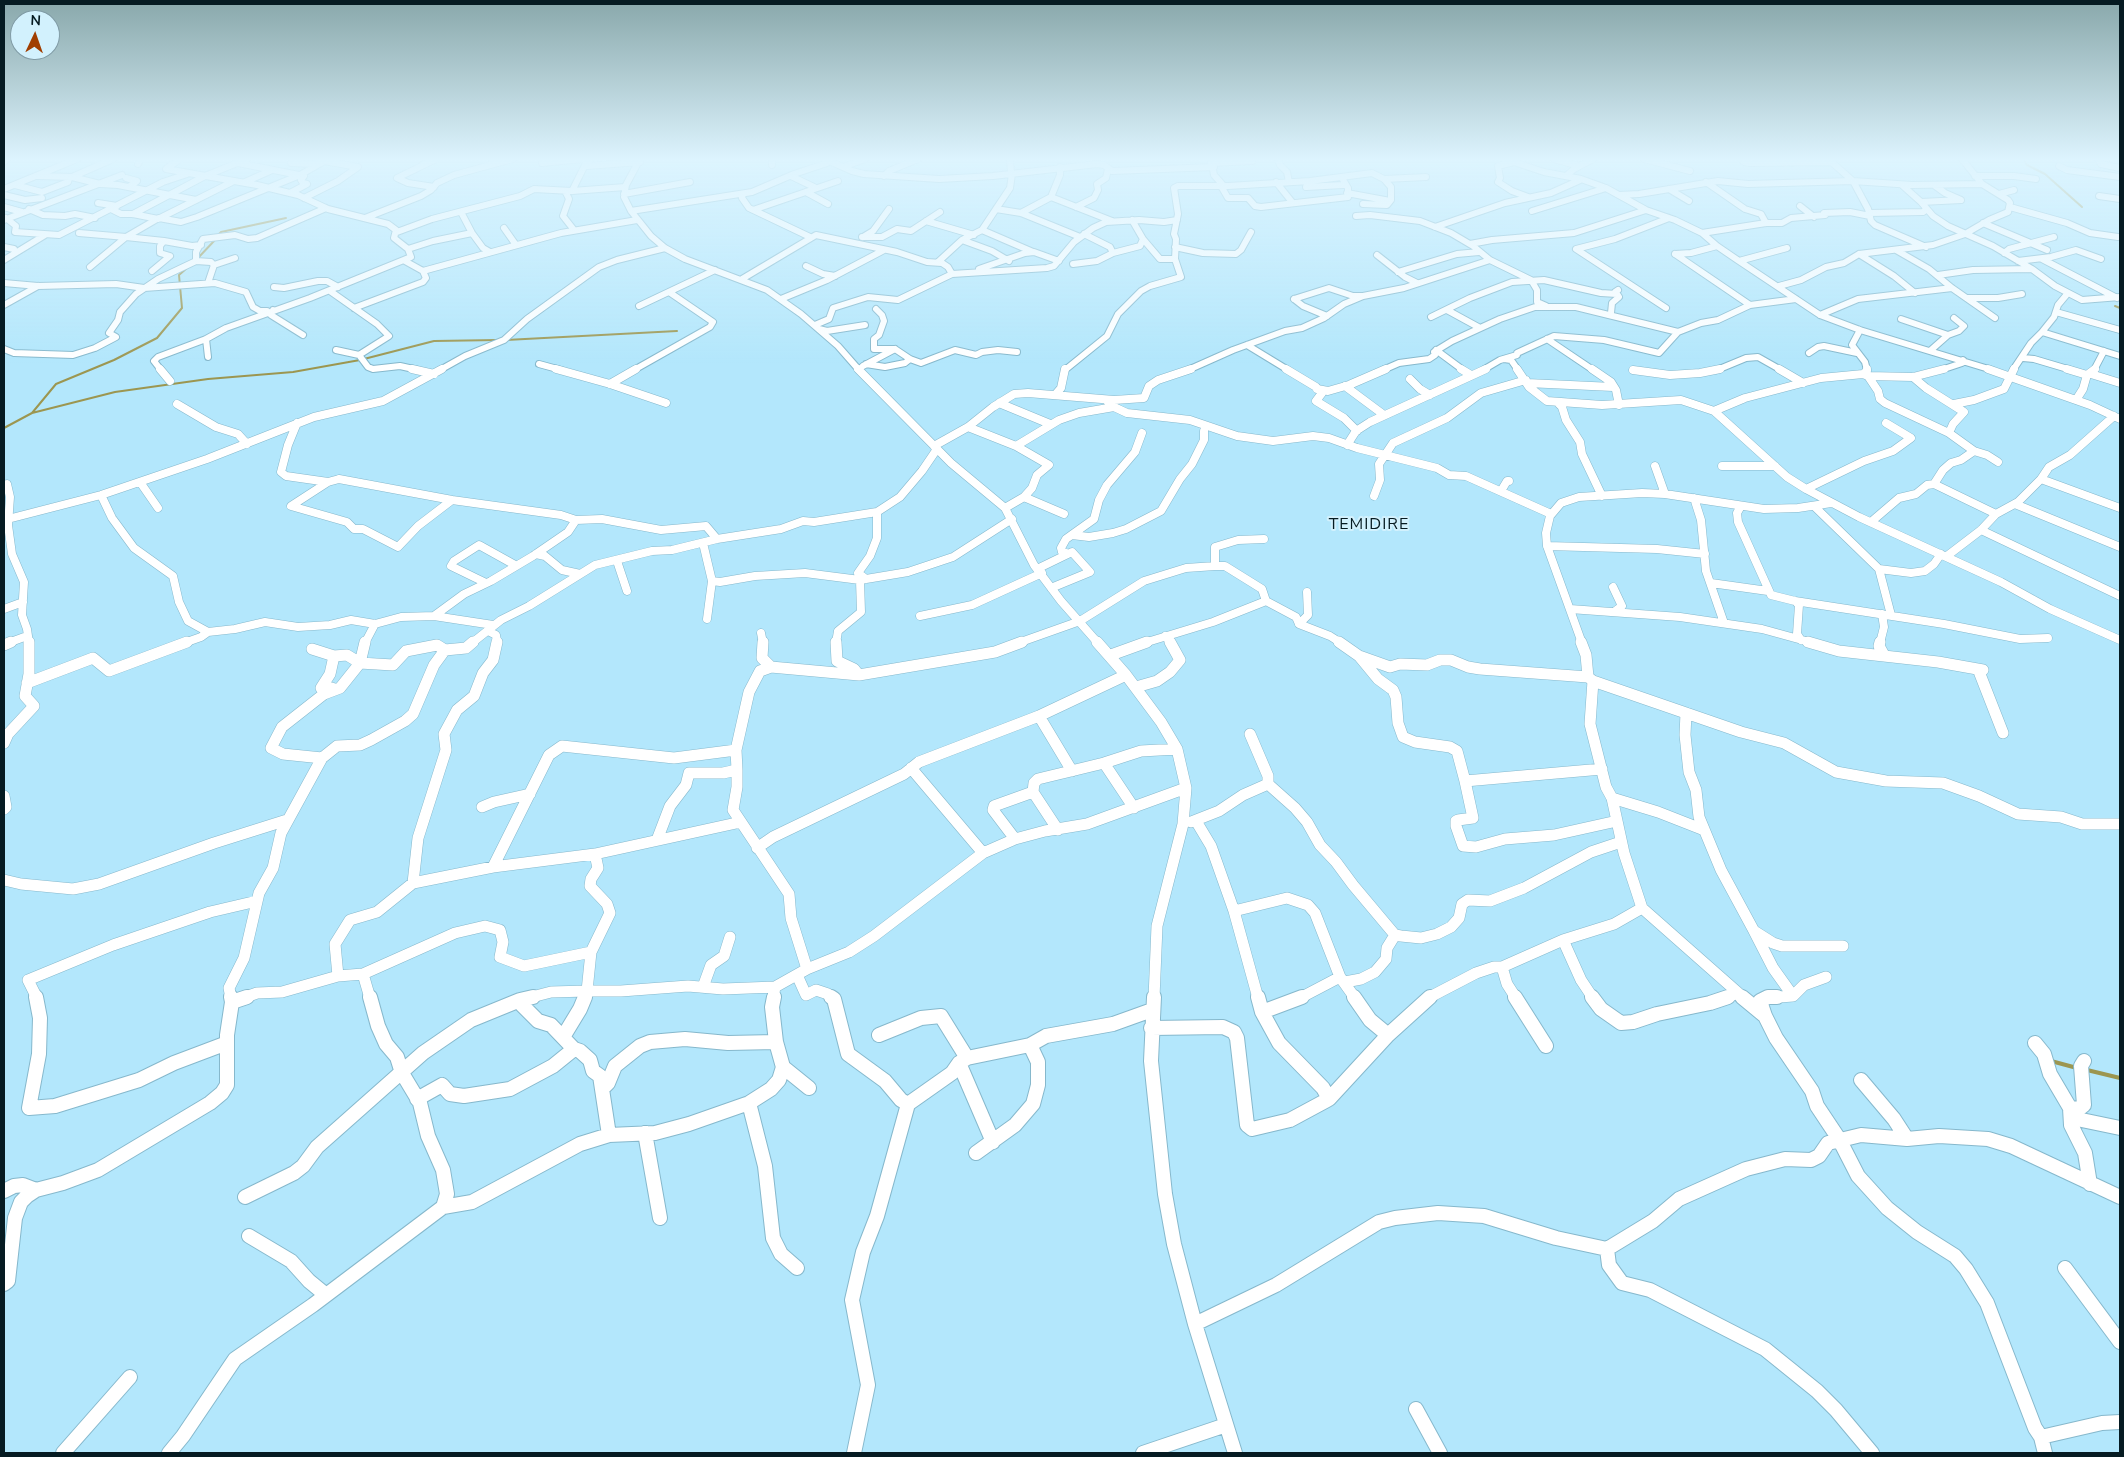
<!DOCTYPE html>
<html>
<head>
<meta charset="utf-8">
<style>
	body { margin:0 }
	#map { position:relative; width:2124px; height:1457px; overflow:hidden; background:#b3e7fc; font-family:"Nunito Sans",sans-serif }
	canvas { display:block }
	.frame { position:absolute; inset:0; border:5px solid #061b22; pointer-events:none }
	.north { position:absolute; left:10px; top:10px; width:50px; height:50px; box-sizing:border-box; background:#d2f1fd; border:1px solid #809ba5; border-radius:50%; rotate:3deg; font-size:14px; font-weight:700; line-height:20px; text-align:center; color:#061b22 }
	.north::after { content:''; display:block; margin:auto; width:18px; height:22px; background:#a03e00; clip-path:polygon(50% 0,100% 100%,50% 72%,0 100%) }
</style>
</head>
<body>
<div id="map">
<canvas width="2124" height="1457"></canvas>
<div class="frame"></div>
<div class="north">N</div>
</div>
<script>
const ctx = document.querySelector('canvas').getContext('2d');
ctx.lineJoin = 'round';
const poly = rows => new Path2D(rows.map(r => 'M' + r).join(''));
function trace(path, color, width, dash) { ctx.strokeStyle = color; ctx.lineWidth = width; ctx.lineCap = dash ? 'butt' : 'round'; ctx.setLineDash(dash || []); ctx.stroke(path); }
function write(font, color, halo, rows, align = 'center') {
  ctx.font = font + ' "Nunito Sans",sans-serif'; ctx.lineWidth = 4; ctx.setLineDash([]); ctx.textBaseline = 'middle'; ctx.strokeStyle = halo; ctx.fillStyle = color; for (const [text, x, y, turn = 0] of rows) {
    ctx.save(); ctx.translate(x, y); ctx.rotate((+turn || 0) * Math.PI / 180); ctx.textAlign = isNaN(turn) ? turn : align; if (halo) ctx.strokeText(text, 0, 0); ctx.fillText(text, 0, 0); ctx.restore();
  }
}
const streamFar1 = poly([
	[2023,159,2027,165,2045,174,2082,207],
	[417,166,424,159],
	[218,235,221,232,286,218],
	[197,259,215,240],
	[2115,306,2120,308],
	[506,340,677,331],
	[32,413,56,384,114,360,157,338,182,308,179,275,187,268],
	[4,428,32,413,115,392,208,379,293,372,360,360,434,341,498,340]
]);
const stream = poly([
	[2051,1061,2077,1068],
	[2087,1070,2120,1078]
]);
const minorFar3 = poly([
	[298,159,291,163,314,164,324,161,358,167,338,181,304,198],
	[582,159,590,160,586,162,587,166,640,162],
	[640,159,626,185,624,197,631,211,651,236,665,248,685,259,767,290,801,314,838,346,859,370],
	[772,159,772,165],
	[825,159,852,171,864,174,939,179,993,176,1097,164,1104,165,1112,171,1214,167],
	[1010,159,1011,174],
	[1211,159,1214,175,1222,184,1221,186,1228,198,1248,198,1255,206,1261,207,1348,197,1348,188,1342,178],
	[1278,159,1280,165,1287,172,1289,182],
	[1505,159,1544,172,1581,179,1606,188,1646,210,1675,220,1702,233],
	[1554,159,1579,166],
	[1644,159,1690,171],
	[1741,159,1744,162,1750,163,1832,162],
	[1828,159,1853,181,1868,209,1871,221,1875,225,1926,247],
	[2098,159,2101,164,2120,168],
	[492,160,494,164,513,159],
	[4,162,7,159],
	[1514,162,1498,166,1500,178,1498,182,1512,191,1528,197],
	[238,163,299,175],
	[542,163,582,159],
	[1211,163,1252,161],
	[138,164,140,159],
	[2059,166,2067,170,2120,177],
	[843,167,865,159],
	[38,176,72,177,100,184,118,185,196,200],
	[791,176,816,188],
	[884,176,889,171,918,159],
	[1566,176,1574,169,1593,159],
	[1975,176,2014,176,2036,179],
	[72,177,113,159],
	[126,178,137,181,129,187],
	[1384,179,1426,177],
	[245,182,272,170],
	[1276,182,1292,202],
	[1706,182,1745,209,1761,214,1766,223],
	[15,185,42,192,68,182,69,178],
	[1902,185,1921,202],
	[434,187,408,183,397,178,436,159],
	[1306,187,1343,185],
	[4,189,77,159],
	[1669,189,1689,201],
	[565,191,569,199,563,216,574,230],
	[572,191,585,165],
	[806,192,828,204],
	[290,193,307,184,303,183,301,180,304,176,300,175],
	[1347,193,1390,201],
	[624,194,690,182],
	[743,194,742,198,749,208,810,237],
	[1999,194,2014,190],
	[4,195,25,200,42,198],
	[1619,195,1639,194,1718,181,1748,184,1853,181,1912,185,1982,184],
	[2099,196,2120,199],
	[1051,197,1112,221],
	[98,203,117,206],
	[1800,206,1814,217],
	[4,207,22,212],
	[1076,207,1094,198,1098,190,1097,184,1106,178,1108,169],
	[2010,207,2067,223,2090,233,2118,237],
	[29,209,43,215,65,216,75,214,95,218],
	[111,209,121,214,133,214,158,219,232,182],
	[996,209,1021,213,1080,237],
	[1927,209,1933,216,1948,226,1993,246,2032,269,2055,286,2082,300,2120,297],
	[753,210,838,181],
	[631,211,752,192,794,174,827,163,826,160,828,159],
	[1532,211,1606,188],
	[461,212,472,233,483,248,490,252],
	[1021,213,1051,197,1060,175,1060,167],
	[1869,213,1923,212,1927,209,1921,202,1961,200,1945,193,1934,185],
	[133,214,205,176,247,159],
	[1356,216,1370,215,1420,221,1451,233,1473,246,1490,260,1531,280,1537,290,1537,302,1546,306],
	[6,218,16,226,15,232,59,235,163,182,187,174],
	[159,218,181,222,197,217,300,175,328,159],
	[365,218,421,196,431,190,437,183,454,175,494,164],
	[4,220,122,175],
	[926,221,974,235],
	[1983,223,2047,250],
	[1435,227,1505,203,1551,193,1580,180],
	[504,228,516,245],
	[982,230,1033,252],
	[397,232,432,219,520,196,534,189,572,191,625,187],
	[79,233,126,237,90,267],
	[1084,234,1110,247,1113,253],
	[862,237,882,237,897,229,911,231,940,212],
	[863,237,873,231,889,209],
	[1143,239,1160,259,1175,259],
	[962,240,992,251,1009,261],
	[164,241,192,246,201,245],
	[1470,244,1492,240,1574,233,1646,210],
	[1717,246,1702,233,1766,223,1782,223,1791,218,1825,215,1824,213,1850,212,1870,216],
	[4,247,14,249],
	[1175,247,1203,253,1236,254,1241,250,1251,232],
	[1787,248,1739,261,1820,315,1860,330,1992,370],
	[408,249,433,241,472,233],
	[1896,250,1929,269,1952,288,1995,318],
	[2004,253,2009,249,2054,237],
	[1675,254,1750,305],
	[1675,254,1691,253,1717,246,1739,261],
	[1859,254,1894,276,1915,293],
	[1377,255,1405,277,1417,283],
	[2042,259,2117,298],
	[4,260,45,235],
	[196,261,211,262,214,265,208,283],
	[405,261,423,271,561,233,637,220],
	[2018,261,2051,257,2076,250,2101,259],
	[938,262,962,240,982,230,1010,188,1012,174],
	[1073,264,1097,261,1113,253,1140,246,1143,239,1132,220],
	[214,265,235,258],
	[806,266,823,274,835,276],
	[979,269,1025,253,1034,252,1059,261],
	[152,271,170,256,160,253,160,246,164,241,126,237,157,219],
	[1398,272,1457,254,1479,252],
	[952,274,1047,268,1054,266,1074,242,1093,228,1106,222,1139,220,1164,222,1177,220],
	[1938,275,1973,270,2031,269],
	[742,279,816,235,897,252,927,262,942,263,948,267,952,274,898,300,868,297,833,308,829,319,815,325],
	[4,283,38,286,116,284,144,288,215,283,246,292,253,307,260,311,267,311],
	[1779,286,1801,280,1826,267,1844,263,1859,254,1933,245,1965,234,1989,220,2008,212,2010,203,2008,200,1982,184,1962,159],
	[274,287,284,288,318,281,327,281,338,287],
	[330,291,377,324,389,336,359,355],
	[1968,298,1998,298,2022,294],
	[781,299,827,280,884,250],
	[1294,299,1329,288,1353,296,1362,296],
	[1294,299,1303,306,1327,316],
	[4,305,38,286],
	[639,306,715,270],
	[354,308,423,282,426,278,423,271],
	[1666,308,1576,249,1615,239,1669,218],
	[876,309,882,315,884,321,879,335,874,339,874,349,895,349,910,359,921,363,955,350,976,355,982,352,998,350,1017,352],
	[273,310,271,315,303,335],
	[1447,310,1480,328],
	[2056,312,2120,330],
	[1611,313,1612,303,1619,297,1617,294],
	[1820,315,1858,299,1952,288],
	[1431,317,1470,298,1512,282,1544,280,1601,293,1617,294,1615,292,1618,290],
	[1901,319,1948,335],
	[819,329,827,331,865,325],
	[1860,330,1852,345,1865,362,1867,370],
	[2042,332,2054,317,2058,305,2068,293],
	[206,339,208,357],
	[1547,339,1593,370],
	[1247,345,1288,370],
	[4,349,14,353,73,355,95,348,116,337,109,333,118,320,120,312,136,294,158,279,196,261,196,252,203,239,235,235,248,239,257,238,326,208],
	[336,350,359,355,368,367,373,369,400,366,418,370],
	[1436,350,1463,370],
	[1931,350,1948,335,1959,331,1964,326,1954,318],
	[1809,353,1818,347,1824,346,1857,353],
	[2023,358,2034,359,2071,370],
	[1504,359,1511,360,1518,370],
	[539,364,561,370],
	[866,364,885,367,905,363,910,359],
	[863,366,895,349],
	[161,370,154,361,158,357,206,339,226,328,310,298,411,257,408,249,394,238,396,230,388,224,328,209,298,195,257,185,166,169,180,159],
	[440,370,465,356,504,340,527,319,599,267,617,260,665,248],
	[634,370,710,327,713,322,669,292],
	[1065,370,1107,336,1118,314,1141,291,1150,286,1181,277,1175,259,1176,239,1174,234,1178,214,1174,188,1178,186,1228,186,1310,181,1372,173,1384,179,1391,187,1391,200,1387,205,1363,204],
	[1188,370,1233,350,1285,331,1302,328,1324,318,1344,304,1363,296,1404,288,1490,260],
	[1383,370,1399,363,1429,359,1435,355,1434,352,1452,341,1500,319,1535,307,1576,307,1678,332],
	[1483,370,1500,360,1517,355,1517,353,1554,336,1604,340,1659,353,1678,332,1701,323,1718,320,1750,305,1796,299],
	[1717,370,1746,358,1758,357,1781,370],
	[1941,370,1962,363,1963,360],
	[2013,370,2031,343,2042,332,2120,356],
	[2094,370,2104,351]
]);
const minorFar2 = poly([
	[160,369,170,381],
	[412,369,434,374],
	[556,369,610,384,666,403],
	[858,369,951,463,1005,508,1034,565,1061,601,1098,643],
	[1286,369,1316,387,1322,393,1316,401,1344,418,1357,431],
	[1461,369,1471,375],
	[1517,369,1529,387,1547,401,1602,405,1681,400,1714,411,1787,477,1806,489,1859,517,2001,582,2050,609,2120,640],
	[1592,369,1611,382,1616,390,1619,405],
	[1779,369,1803,383],
	[1988,369,2090,405,2120,419],
	[2067,369,2087,375],
	[1633,370,1670,375,1700,373,1720,369],
	[1863,374,1868,376,1878,391,1880,399,1885,403,1949,433,1974,451,1987,455,1998,462],
	[2091,374,2120,383],
	[1868,376,1913,377,1944,369],
	[1913,377,1926,388,1964,412,1953,424,1949,433],
	[1410,379,1420,389,1430,395],
	[1527,383,1613,387],
	[610,384,636,369],
	[1345,386,1384,415],
	[1317,389,1328,391,1349,385,1386,369],
	[1055,395,1061,388,1065,369],
	[1106,400,1114,407,1127,413,1190,420,1237,436,1273,441,1313,436,1329,438,1357,448,1437,468,1449,475,1466,476,1551,514],
	[2076,400,2083,389,2087,375,2095,369],
	[1557,402,1562,407,1566,420,1580,442,1582,454,1602,496],
	[999,403,1050,424],
	[177,404,216,427,238,434,247,444],
	[1954,404,1974,400,2004,389,2014,369],
	[1714,411,1745,398,1821,378,1863,374,1867,371,1867,369],
	[2114,416,2070,455,2049,467,2041,479,2120,508],
	[297,423,288,445,281,472,286,476,328,482],
	[968,427,1016,446,1049,465,1037,475,1032,488,1024,497,1005,508],
	[1347,445,1356,431,1370,422,1486,369],
	[934,446,968,427,993,407,1014,394,1028,393,1114,400,1144,398,1149,386,1158,380,1191,369],
	[1016,446,1059,420,1079,413,1114,407],
	[1655,466,1665,494],
	[1722,466,1775,466],
	[339,479,452,500,418,526,398,547,363,529,354,529,347,522,291,506,328,482,339,479],
	[140,482,158,508],
	[1934,484,1996,514],
	[4,485,7,484,10,497,8,525,12,554,24,582,22,615,27,629,29,643],
	[1806,489,1864,461,1893,451,1911,438,1886,423],
	[1501,491,1507,481,1509,481],
	[101,495,112,518,134,548,173,576,179,602,188,621,208,632,235,629,265,622,298,627,330,625,351,620,375,624,401,617,434,616,493,625],
	[1374,496,1380,480,1379,464,1393,443,1447,418,1481,393,1526,380],
	[1024,497,1064,514],
	[1694,498,1701,520,1706,571,1724,623],
	[452,500,561,515,576,520,602,519,661,530,706,526,717,539],
	[2015,504,2120,547],
	[1741,506,1737,513,1738,522,1771,595,1795,601,1944,624,2020,639,2048,638],
	[1815,507,1879,569,1911,573,1925,571,1934,564,1941,554],
	[4,520,101,495,207,459,314,417,383,401,442,369],
	[1871,522,1899,498,1916,494,1927,485,1934,484,1943,470,1951,463,1961,460,1974,451],
	[1981,530,2120,596],
	[1072,535,1089,537,1113,533,1126,529,1161,511,1180,479,1192,464,1204,440,1204,431],
	[703,543,712,581,720,582,755,576,805,573,860,580],
	[1547,546,1657,549,1705,554],
	[1066,553,1062,552,1061,548,1066,539,1094,519,1099,500,1107,485,1135,452,1142,433],
	[536,554,545,556,562,570,580,574],
	[1947,556,1981,530,1996,514,2018,502,2041,479],
	[617,561,627,591],
	[1215,566,1215,547,1238,540,1264,539],
	[1037,569,1072,552,1090,572,1051,588],
	[1879,569,1891,615],
	[866,579,858,573,870,556,877,538,877,512],
	[486,583,451,566,454,561,479,545,515,565],
	[1711,583,1768,591],
	[1613,587,1622,606,1614,612],
	[1795,601,1799,605,1797,634,1801,640],
	[4,609,23,602],
	[1570,609,1680,617,1762,629,1813,643],
	[434,616,464,594,491,581,533,556,568,532,576,520],
	[920,616,972,605,1042,573],
	[707,619,712,581],
	[1299,624,1308,615,1307,592],
	[488,631,496,635,497,643],
	[761,633,763,643],
	[1165,636,1171,643],
	[8,643,27,636],
	[184,643,201,637,208,632],
	[365,643,375,624],
	[472,643,501,620,529,606,595,565,652,551,672,550,717,539,781,529,803,521,814,522,877,512,900,497,922,471,937,449],
	[836,643,838,631,861,612,860,580,908,572,953,557,1012,519],
	[1018,643,1080,621,1144,581,1186,568,1215,566,1225,566,1262,589,1266,601,1296,617,1299,624,1330,636,1341,643],
	[1144,643,1213,622,1266,601],
	[1582,643,1547,546,1546,533,1550,516,1561,503,1579,497,1642,493,1665,494,1764,509,1798,508,1831,503],
	[1880,643,1884,627,1882,614]
]);
const minorFar1 = poly([
	[763,642,762,658,771,667,859,675,995,652,1022,642],
	[836,642,837,661,854,669,858,674],
	[1097,642,1126,675,1161,722,1177,749,1186,788,1183,824,1157,926,1154,998],
	[1339,642,1359,656,1390,667,1400,664,1427,665,1440,660,1451,660,1468,667,1480,669,1588,677],
	[1581,642,1586,655,1588,677,1593,681,1590,724,1606,787,1612,798,1624,853,1642,908,1744,998],
	[1808,642,1839,651,1938,662,1983,670],
	[1880,642,1879,646,1884,655],
	[4,645,11,642],
	[312,649,334,656,347,655,360,663,393,665,406,651,437,645,445,650,466,648,473,642],
	[1111,655,1147,642],
	[1359,656,1378,679,1393,690,1396,697,1398,723,1403,737,1415,742,1450,747,1457,751,1465,781],
	[1978,669,2003,733],
	[1593,681,1741,732,1784,743,1836,772,1886,781,1943,783,1979,796,2018,814,2061,817,2082,824,2120,824],
	[27,683,93,658,109,671,187,642],
	[1136,687,1157,681,1170,672,1180,660,1170,642],
	[332,688,321,688,330,674,334,656],
	[1686,713,1685,735,1689,772,1696,790,1699,817,1721,870,1754,931,1773,943,1782,946,1843,946],
	[1039,716,1072,771],
	[1250,734,1268,776,1268,784],
	[4,743,8,734,34,706,25,696,29,674,29,642],
	[322,758,283,754,271,748,282,727,324,694,340,688,360,663,365,642],
	[1104,763,1134,808],
	[911,768,983,853],
	[1602,769,1465,781,1473,818,1458,820,1456,821,1456,826,1463,846,1476,847,1505,839,1554,835,1617,821],
	[737,770,736,750,749,692,760,671,771,667],
	[1268,784,1295,808,1307,822,1320,845,1336,862,1353,885,1395,935,1401,936,1421,938,1437,934,1451,927,1459,918,1462,904,1468,900,1490,901,1524,888,1591,852,1621,842],
	[4,796,6,807,4,809],
	[1612,798,1658,812,1704,830],
	[482,807,494,802,530,794],
	[1196,821,1211,846,1234,911,1287,898,1308,905,1315,913,1340,977,1355,998],
	[1191,822,1219,811,1243,795,1268,784],
	[1058,830,1033,792,1034,783,1038,779,1104,763,1141,751,1177,749],
	[1015,839,993,810,994,806,1033,792],
	[657,840,670,806,686,785,689,773,723,773,737,770,737,787,733,810,789,894,791,918,807,969],
	[757,848,773,837,904,774,919,762,1039,716,1126,675],
	[493,867,549,755,562,746,674,758,736,750],
	[4,880,21,884,73,889,99,884,214,843,287,820],
	[413,883,418,838,446,750,444,734,457,710,474,696,483,673,493,660,497,642],
	[1234,911,1258,998],
	[1754,931,1773,968,1793,996],
	[1563,940,1581,980,1593,998],
	[363,974,455,933,485,926,500,930,503,942,500,957,524,966,591,952],
	[797,975,806,995,816,990,828,994,833,998],
	[338,976,335,944,350,920,377,912,413,883,493,867,595,854,741,822],
	[1345,982,1361,979,1375,972,1386,959,1387,948,1395,935],
	[703,987,711,965,724,956,730,937],
	[37,998,28,980,113,945,210,912,257,901],
	[231,998,229,988,244,958,259,893,273,868,281,833,322,758,337,746,360,745,371,740,405,721,413,714,434,665,445,650],
	[243,998,257,993,282,992,338,976,363,974,370,998],
	[528,998,551,992,587,991,591,952,610,913,607,904,590,886,591,879,598,868,595,854],
	[584,998,587,991,621,991,688,986,723,989,775,987,807,969,849,952,874,936,983,853,1015,839,1045,831,1087,824,1186,788],
	[773,998,775,987],
	[1300,998,1340,977],
	[1428,998,1476,973,1494,967,1502,967],
	[1516,998,1507,984,1502,967,1563,940,1614,924,1642,908],
	[1724,998,1738,993],
	[1766,998,1793,996,1804,985,1826,977]
]);
const minor = poly([
	[36,997,40,1018,39,1054,29,1108,55,1106,139,1080,174,1063,227,1043],
	[370,997,378,1026,386,1044,397,1057,402,1073,420,1103,428,1136,443,1170,447,1194,443,1207],
	[831,997,834,999,848,1054,885,1081,901,1100,908,1104],
	[1154,997,1151,1061,1165,1194,1174,1244,1195,1324,1235,1453],
	[1515,997,1546,1046],
	[1592,997,1601,1009,1621,1023,1633,1022,1657,1014,1710,1003,1728,997],
	[1742,997,1765,1016],
	[1777,997,1768,997,1760,1001,1765,1016,1776,1038,1812,1091,1817,1106,1839,1139,1858,1176,1887,1208,1917,1232,1955,1256,1966,1269,1987,1303,2035,1428,2041,1437,2102,1423,2120,1422],
	[520,1000,533,997],
	[232,1002,247,997],
	[1262,1012,1302,997],
	[1151,1028,1223,1027,1234,1032,1237,1038,1247,1125,1252,1129,1290,1120,1329,1099,1323,1088,1279,1043,1262,1012,1258,997],
	[879,1035,921,1018,941,1016,967,1058],
	[1388,1035,1430,997],
	[563,1037,580,1009,585,997],
	[2035,1043,2044,1054,2050,1074,2070,1108,2071,1125,2085,1153,2090,1184],
	[959,1063,993,1142],
	[783,1067,809,1088],
	[1861,1080,1894,1119,1907,1139],
	[602,1089,608,1083,615,1066,640,1046,650,1042,685,1039,728,1043,776,1042],
	[417,1099,442,1085,450,1094,464,1096,510,1089,553,1066,574,1049],
	[1329,1099,1388,1035,1370,1020,1354,997],
	[749,1103,765,1166,773,1238,781,1254,797,1268],
	[2070,1108,2079,1109,2084,1105,2081,1066,2084,1061],
	[2072,1118,2120,1128],
	[645,1133,660,1218],
	[976,1153,1015,1125,1033,1104,1038,1085,1038,1062,1030,1045],
	[4,1191,14,1186,23,1185,36,1190],
	[245,1197,294,1173,303,1166,317,1147,423,1053,471,1020,520,1000,522,1005,538,1021,551,1025,574,1049,580,1051,590,1060,593,1071,600,1076,609,1135],
	[249,1236,291,1261,309,1281,326,1295],
	[1607,1249,1609,1265,1622,1283,1650,1290,1765,1349,1817,1391,1836,1410,1872,1453],
	[2065,1268,2120,1342],
	[4,1284,8,1281,15,1218,21,1202,27,1196,36,1190,63,1183,98,1170,210,1103,222,1093,227,1085,227,1035,232,1002,231,997],
	[1195,1324,1276,1285,1379,1222,1395,1218,1438,1213,1484,1216,1556,1238,1607,1249,1653,1221,1679,1199,1746,1169,1785,1159,1811,1160,1819,1156,1828,1143,1861,1135,1907,1139,1939,1136,1988,1139,2011,1146,2120,1197],
	[1416,1409,1440,1453],
	[2041,1437,2045,1453],
	[63,1453,130,1377],
	[169,1453,183,1436,235,1359,313,1305,443,1207,472,1202,580,1144,609,1135,655,1133,689,1124,749,1103,771,1089,779,1080,783,1067,776,1042,772,1007,774,997],
	[854,1453,868,1385,852,1300,863,1252,877,1216,908,1104,952,1073,959,1063,967,1058,1030,1045,1046,1036,1113,1024,1152,1010],
	[1143,1453,1226,1425]
]);
const quarterNames = [
	["TEMIDIRE",1369,525]
];
trace(streamFar1, '#9c9650', 2);
trace(stream, '#9c9650', 4);
trace(minorFar3, '#86b8cc', 8);
trace(minorFar2, '#86b8cc', 9);
trace(minorFar1, '#86b8cc', 12);
trace(minor, '#86b8cc', 16);
trace(minorFar3, '#fff', 6);
trace(minorFar2, '#fff', 8);
trace(minorFar1, '#fff', 11);
trace(minor, '#fff', 14);
const sky = ctx.createLinearGradient(0, 0, 0, 363);
sky.addColorStop(0, '#89a8ab');
sky.addColorStop(0.44, '#ddf4fe');
sky.addColorStop(1, '#ddf4fe00');
ctx.fillStyle = sky;
ctx.fillRect(0, 0, 2124, 363);
ctx.letterSpacing = '1px';
write('16px', '#061b22', '#d2f1fd', quarterNames);
ctx.letterSpacing = '0px';
</script>
</body>
</html>
